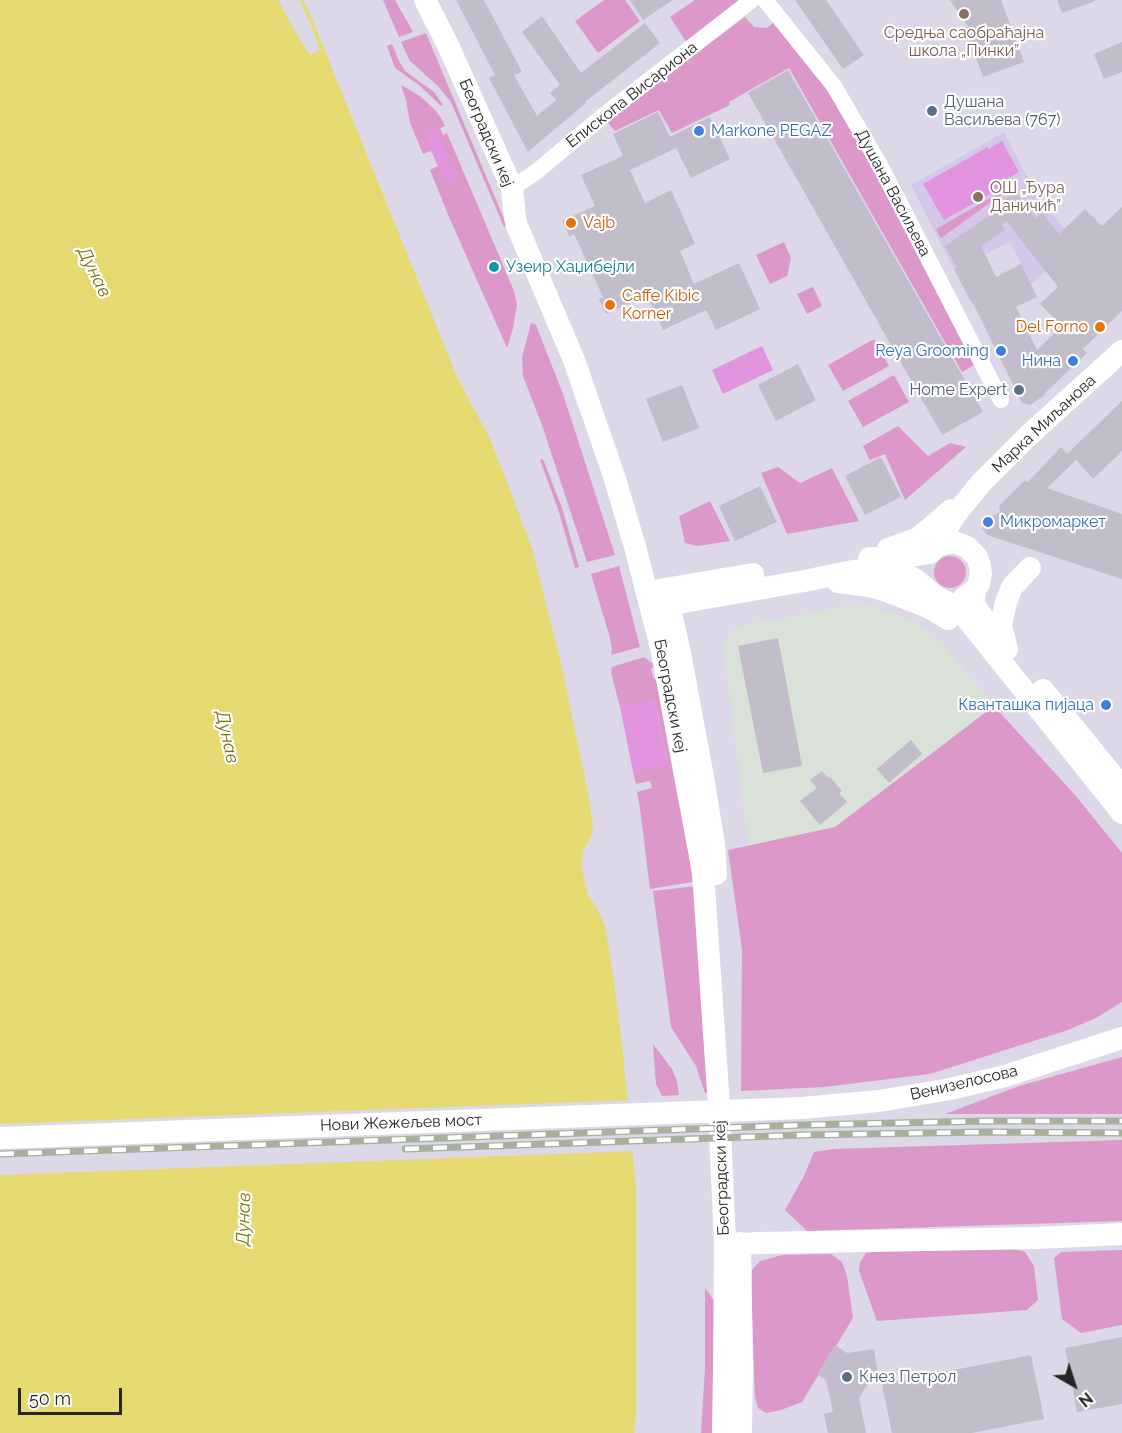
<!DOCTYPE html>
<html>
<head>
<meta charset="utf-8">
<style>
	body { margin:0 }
	#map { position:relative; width:1122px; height:1433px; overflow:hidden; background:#dcd8e8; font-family:Raleway,sans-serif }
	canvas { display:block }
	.north { position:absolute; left:1044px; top:1355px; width:60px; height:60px; -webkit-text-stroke:4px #fff; paint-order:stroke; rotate:141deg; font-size:16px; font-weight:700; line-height:24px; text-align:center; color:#262626 }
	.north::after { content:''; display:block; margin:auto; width:21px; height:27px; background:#262626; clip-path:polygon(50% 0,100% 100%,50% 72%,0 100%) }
	.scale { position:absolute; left:18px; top:1388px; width:104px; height:27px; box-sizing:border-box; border:3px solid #262626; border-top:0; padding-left:8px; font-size:18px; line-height:21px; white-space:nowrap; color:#262626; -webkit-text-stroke:4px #fff; paint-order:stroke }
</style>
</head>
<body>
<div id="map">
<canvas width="1122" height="1433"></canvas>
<div class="north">N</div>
<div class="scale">50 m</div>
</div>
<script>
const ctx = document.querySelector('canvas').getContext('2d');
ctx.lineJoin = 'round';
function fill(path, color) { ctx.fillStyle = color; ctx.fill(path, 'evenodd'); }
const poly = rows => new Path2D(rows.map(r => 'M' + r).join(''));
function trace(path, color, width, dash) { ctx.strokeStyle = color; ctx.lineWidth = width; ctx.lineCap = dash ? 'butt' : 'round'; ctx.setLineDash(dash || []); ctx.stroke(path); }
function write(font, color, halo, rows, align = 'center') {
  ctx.font = font + ' Raleway,sans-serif'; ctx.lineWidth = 4.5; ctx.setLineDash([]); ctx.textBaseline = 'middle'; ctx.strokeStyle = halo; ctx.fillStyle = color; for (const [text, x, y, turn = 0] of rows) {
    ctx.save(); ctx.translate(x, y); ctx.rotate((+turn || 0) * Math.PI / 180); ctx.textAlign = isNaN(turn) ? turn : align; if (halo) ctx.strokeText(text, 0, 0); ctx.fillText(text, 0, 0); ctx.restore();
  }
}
const industrial = poly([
	[871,606,912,620,930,632,949,651,994,706,852,824,749,849,723,643,735,627,843,607]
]);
const education = poly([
	[1004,132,1044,209,1055,217,1077,245,1031,284,1010,242,954,269,911,185]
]);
const green = poly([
	[383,0,395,0,413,32,399,37],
	[604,0,625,0,640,21,598,53,575,21],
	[695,0,738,0,740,2,687,43,670,17],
	[745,17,754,27,767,28,775,21,831,90,978,363,962,372,789,68,729,102,730,105,672,133,659,110,615,131,606,121],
	[426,33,507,226,504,227,451,102,438,86,410,61,401,42],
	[392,44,399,61,405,71,434,92,443,105,441,106,419,85,395,68,387,46],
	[401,85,420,96,435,110,441,118,445,126,440,128,443,135,447,133,514,291,517,305,513,328,507,348,449,217,430,170,438,166,431,151,423,154,410,123,406,100],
	[999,193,1001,195,941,238,936,229],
	[784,242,791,258,787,276,770,284,756,255],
	[813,287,822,306,807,314,797,294],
	[531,323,536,325,563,394,615,555,587,562,543,428,523,376,522,357],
	[874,339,889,366,843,391,828,365],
	[894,375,909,402,863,427,848,401],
	[898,426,928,456,950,443,966,447,905,500,885,454,870,460,863,446],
	[543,459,562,508,579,567,575,568,558,509,540,460],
	[778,467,800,483,832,468,859,521,787,534,761,473],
	[710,501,730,541,698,546,685,543,679,516],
	'934 572a16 16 0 1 1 32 0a16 16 0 1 1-32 0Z',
	[619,566,640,647,611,655,612,649,610,638,591,574],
	[644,657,653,664,654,667,651,668,653,677,661,686,667,708,693,882,650,889,640,808,637,792,652,788,650,781,636,784,633,772,668,764,655,701,620,707,611,672,612,667],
	[994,706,1075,795,1122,853,1122,1002,1096,1018,1068,1030,930,1074,824,1087,741,1091,742,950,728,850,835,827],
	[697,886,714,1092,705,1093,696,1066,671,1027,653,891],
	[653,1044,672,1069,677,1081,679,1095,662,1096,656,1084],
	[1122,1057,1122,1114,945,1114,1019,1086],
	[1122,1140,1122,1221,807,1231,785,1210,804,1176,814,1152,834,1149],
	[1014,1249,1025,1252,1034,1266,1038,1300,1027,1310,877,1321,859,1271,860,1262,866,1253,876,1251],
	[1122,1250,1122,1325,1081,1333,1062,1319,1054,1258,1061,1252],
	[831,1254,842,1262,847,1276,853,1318,802,1402,781,1410,766,1413,758,1408,755,1397,751,1287,752,1270,760,1261,782,1255],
	[705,1288,715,1302,715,1433,701,1433,705,1368]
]);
const pitch = poly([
	[435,128,457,178,446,183,424,133],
	[1002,141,1019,172,1007,179,996,160,1009,183,944,220,923,184,988,147,989,149],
	[762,346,773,370,723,394,712,370],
	[655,700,668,765,633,772,620,707]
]);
const water = poly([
	[0,0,303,0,310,14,457,377,490,439,512,495,532,549,561,663,589,798,593,829,590,839,583,850,581,865,588,895,597,908,605,926,613,974,623,1054,636,1189,636,1410,634,1433,0,1433]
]);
const pier = poly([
	[278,0,300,0,315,35,319,50,310,55,301,42],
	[631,1100,636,1151,0,1175,0,1124]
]);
const building = poly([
	[456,0,484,0,522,72,514,75,537,116,556,100,550,93,560,85,522,32,542,16,581,73,645,23,660,43,585,102,586,103,528,152,489,78,495,75],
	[630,0,673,0,643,20],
	[795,0,826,0,864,55,843,69],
	[950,0,1001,0,1024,62,983,77,965,28,968,27],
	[1057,0,1095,0,1095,1,1062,13],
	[1122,42,1122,72,1104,79,1094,54],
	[788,70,983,412,942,435,748,93],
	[658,112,670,137,710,117,730,159,691,178,676,148,630,170,645,203,671,190,695,244,680,251,694,284,739,263,760,309,716,330,706,310,663,330,647,295,606,314,599,299,603,297,574,234,569,236,562,221,595,206,581,175,623,156,613,134],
	[1016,192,1035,218,1042,213,1059,234,1085,209,1102,226,1122,207,1122,311,1083,349,1087,353,1045,393,1045,395,1030,405,1022,403,973,303,972,304,954,269,957,268,945,246,1004,205,1001,202],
	[1006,221,1058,287,1040,304,1062,326,1037,350,1016,307,1037,297,1021,264,996,277,981,246,1005,230,1002,224],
	[798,364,816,400,776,421,758,385],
	[682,385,699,428,663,442,646,399],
	[1122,401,1122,451,1093,479,1076,460,1047,488,1122,514,1122,579,987,535,982,528,984,522,1000,512,999,506,1024,481,1028,482,1061,447,1067,454],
	[881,457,901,497,865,515,845,476],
	[760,486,777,522,735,541,719,506],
	[778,638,802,766,763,773,738,646],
	[911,740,922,754,889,783,877,769],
	[822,771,828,778,830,777,842,791,839,793,847,802,820,825,800,801,817,788,810,780],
	[1122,1337,1122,1404,1077,1412,1065,1348],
	[835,1345,847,1353,874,1349,877,1369,859,1398,866,1433,828,1433,824,1414,833,1412,826,1380,817,1374],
	[1031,1355,1044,1419,972,1433,892,1433,882,1384]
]);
const street = poly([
	[765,0,834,86,852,117,881,167,1001,400],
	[512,188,536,172,609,111,752,0]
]);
const secondary = poly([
	[425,0,447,43,512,188,515,218,517,226,574,360,614,476,636,550,662,652,703,872,719,1106,725,1245,724,1368,723,1433],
	[936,547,955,515,981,483,1029,435,1122,351],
	[888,549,916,539,928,530,951,510],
	[931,552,936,547,946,543,957,543,967,547,977,557,980,566,981,574,979,583,975,590,964,598],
	[869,558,904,557,930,553],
	[838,582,869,586,887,591,930,608,948,619],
	[665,589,679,648,703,777,714,844,716,874],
	[975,590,974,603,976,608,991,628],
	[654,594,659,590,665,589,753,574],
	[656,603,669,605,700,599,804,581,853,571,876,569,892,571,907,575,916,580,935,596,954,606,963,614,1122,813],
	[1007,649,1001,626,1006,602,1012,587,1030,568],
	[1043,690,1122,787],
	[0,1138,802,1108,879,1101,950,1089,1005,1076,1122,1038],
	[740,1243,742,1367,741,1433],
	[726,1245,758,1243,1036,1238,1122,1234]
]);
const rail = poly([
	[405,1149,802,1135,987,1132,1122,1133],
	[0,1154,802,1125,988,1121,1122,1121]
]);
const markers = [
	[964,14,6,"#8d6e63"],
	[932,111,6,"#5c6f8a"],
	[699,131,6,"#3f7fe0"],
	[978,197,6,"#8d6e63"],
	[571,223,6,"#e8710a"],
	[494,267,6,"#0f9aa8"],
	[610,305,6,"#e8710a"],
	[1100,327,6,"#e8710a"],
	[1001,351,6,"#3f7fe0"],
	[1073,361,6,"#3f7fe0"],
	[1019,390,6,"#5c6f8a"],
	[988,522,6,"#3f7fe0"],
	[1106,705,6,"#3f7fe0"],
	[847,1377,6,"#5c6f8a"]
];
const educationNames = [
	["Средња саобраћајна",964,33],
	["школа „Пинки”",964,51],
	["ОШ „Ђура",990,188,"left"],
	["Даничић”",990,206,"left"]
];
const streetNames = [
	["Епископа Висариона",632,95,-38],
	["Београдски кеј",486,133,67],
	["Душана Васиљева",893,193,62],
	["Марка Миљанова",1044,424,-43],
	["Београдски кеј",670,696,79],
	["Венизелосова",964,1083,-13],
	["Нови Жежељев мост",401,1123,-2],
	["Београдски кеј",722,1178,-92]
];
const serviceNames = [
	["Душана",944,102],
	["Васиљева (767)",944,120],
	["Home Expert",1007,390,"right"],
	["Кнез Петрол",859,1377]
];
const shopNames = [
	["Markone PEGAZ",711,131,"left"],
	["Reya Grooming",989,351],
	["Нина",1061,361],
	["Микромаркет",1000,522,"left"],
	["Кванташка пијаца",1094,705]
];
const foodNames = [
	["Vajb",583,223],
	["Caffe Kibic",622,296],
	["Korner",622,314],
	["Del Forno",1088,327,"right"]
];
const cultureNames = [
	["Узеир Хаџибејли",506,267]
];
const waterNames = [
	["Дунав",94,272,64],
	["Дунав",227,737,78],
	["Дунав",244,1219,-88]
];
fill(industrial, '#dae1d9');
fill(education, '#d3c8e9');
fill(green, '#dc98c8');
fill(pitch, '#e394de');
fill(water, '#e5d971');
fill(pier, '#dcd8e8');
fill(building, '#c1bdca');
trace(street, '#fff', 16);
trace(secondary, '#fff', 22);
trace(rail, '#a6b09c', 7);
trace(rail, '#fff', 4.5, [14]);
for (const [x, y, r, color] of markers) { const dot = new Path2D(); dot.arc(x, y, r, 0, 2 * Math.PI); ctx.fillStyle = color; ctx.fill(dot); trace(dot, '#fff', 2); }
write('16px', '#785e54', '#fff', educationNames);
write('16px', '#262626', '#fff', streetNames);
write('16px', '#4e5e75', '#fff', serviceNames, 'left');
write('16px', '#366cbe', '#fff', shopNames, 'right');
write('16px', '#c56008', '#fff', foodNames, 'left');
write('16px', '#0d838f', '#fff', cultureNames, 'left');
write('italic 18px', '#797615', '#fff', waterNames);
</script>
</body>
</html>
